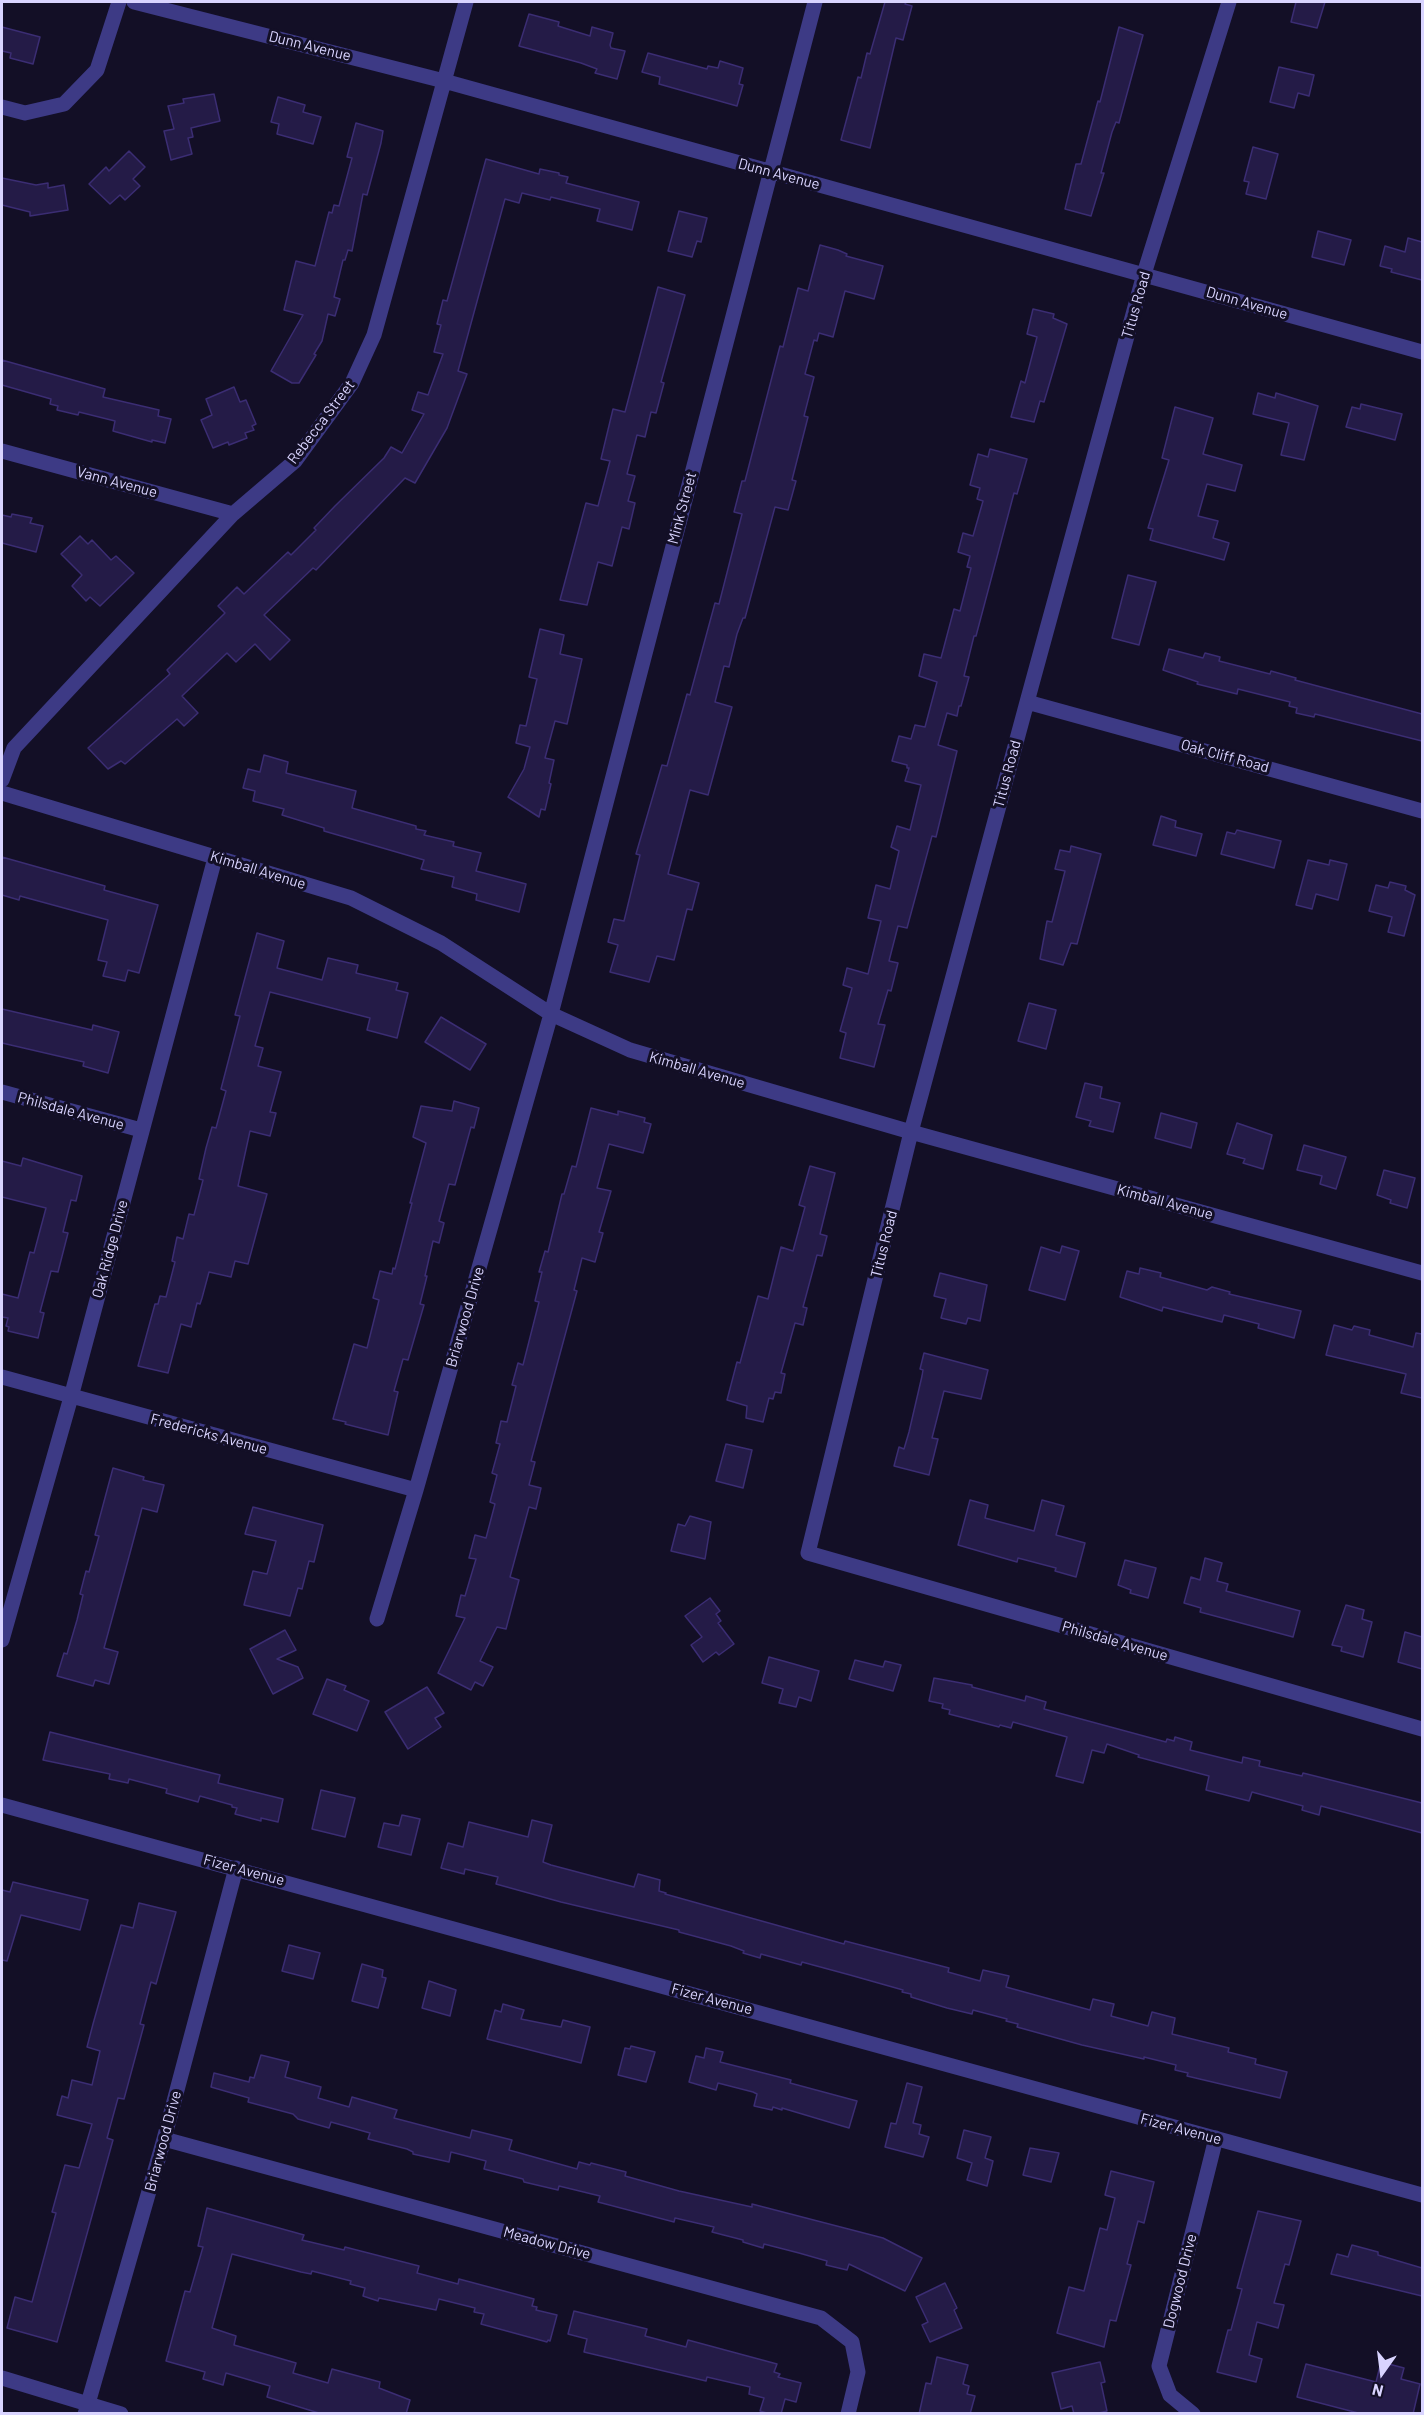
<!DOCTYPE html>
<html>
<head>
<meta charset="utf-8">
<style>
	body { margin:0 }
	#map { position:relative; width:1424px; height:2415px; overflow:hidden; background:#130f26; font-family:Barlow,sans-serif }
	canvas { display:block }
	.frame { position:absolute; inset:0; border:3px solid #d9d4ff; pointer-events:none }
	.north { position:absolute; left:1352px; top:2343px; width:60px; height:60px; -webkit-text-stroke:4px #130f26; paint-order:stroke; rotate:194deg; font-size:16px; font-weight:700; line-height:24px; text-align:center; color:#d9d4ff }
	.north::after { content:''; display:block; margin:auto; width:21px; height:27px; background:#d9d4ff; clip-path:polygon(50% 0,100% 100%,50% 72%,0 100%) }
</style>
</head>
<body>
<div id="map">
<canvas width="1424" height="2415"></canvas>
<div class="frame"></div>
<div class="north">N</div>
</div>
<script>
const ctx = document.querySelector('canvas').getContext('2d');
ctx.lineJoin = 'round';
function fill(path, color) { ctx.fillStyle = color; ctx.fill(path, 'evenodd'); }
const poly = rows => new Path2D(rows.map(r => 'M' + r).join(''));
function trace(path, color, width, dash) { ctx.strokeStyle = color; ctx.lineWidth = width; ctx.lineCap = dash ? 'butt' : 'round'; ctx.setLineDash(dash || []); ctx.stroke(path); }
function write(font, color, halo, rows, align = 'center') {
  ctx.font = font + ' Barlow,sans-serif'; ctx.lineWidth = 6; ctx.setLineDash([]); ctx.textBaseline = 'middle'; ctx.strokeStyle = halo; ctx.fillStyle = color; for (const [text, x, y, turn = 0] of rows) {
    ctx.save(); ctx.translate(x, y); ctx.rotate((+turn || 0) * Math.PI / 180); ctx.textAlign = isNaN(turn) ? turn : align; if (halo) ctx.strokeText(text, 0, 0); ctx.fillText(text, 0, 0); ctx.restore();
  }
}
const building = poly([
	[885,2,906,2,905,4,912,6,903,40,896,38,870,148,841,140,858,77,861,78,867,53,870,54,885,2],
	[1296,2,1325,2,1317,28,1291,22,1296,2],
	[529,14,559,22,558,26,590,36,592,27,613,33,610,45,611,48,625,51,617,79,595,73,597,69,581,63,519,46,529,14],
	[2,27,40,37,33,64,10,58,11,53,2,51,2,27],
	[1119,27,1143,35,1119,123,1116,122,1112,132,1101,173,1104,173,1091,216,1065,209,1076,164,1081,164,1098,101,1100,102,1119,27],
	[648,53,707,69,708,66,718,68,720,61,743,68,739,84,743,85,737,106,659,84,660,77,642,72,648,53],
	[1279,67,1314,75,1309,96,1298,93,1294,108,1270,102,1279,67],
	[214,94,220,121,191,128,193,137,188,138,192,154,171,160,164,131,174,129,168,106,184,103,183,99,214,94],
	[278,97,305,105,303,112,321,117,313,144,277,134,279,124,271,122,278,97],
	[356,123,383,131,381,143,367,195,363,194,352,251,348,250,345,260,343,260,334,297,340,299,335,316,328,314,322,341,314,354,316,355,299,383,292,383,271,371,303,315,284,310,296,261,315,266,329,212,332,213,334,205,339,206,352,158,347,157,356,123],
	[1253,147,1278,154,1266,199,1246,194,1249,182,1244,181,1253,147],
	[129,151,145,167,133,179,140,186,125,200,120,195,110,204,89,184,106,167,109,171,129,151],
	[486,159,539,174,540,169,559,173,559,175,568,177,566,183,639,202,632,230,597,221,600,209,551,197,550,200,522,193,519,203,505,199,458,371,467,374,447,428,415,483,405,478,316,570,313,568,264,615,290,640,270,660,255,644,236,662,227,653,182,696,198,713,184,726,177,719,125,764,121,761,108,769,88,748,170,674,167,670,225,613,218,606,237,587,244,594,288,552,291,555,316,530,314,528,335,506,384,458,391,447,402,453,424,414,412,410,418,392,428,395,443,354,434,352,441,325,437,324,443,300,447,301,486,159],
	[2,178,36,185,48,183,48,188,64,185,68,210,30,216,30,212,2,205,2,178],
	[679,211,707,218,701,242,697,241,692,257,668,251,679,211],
	[1318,231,1351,240,1344,265,1312,257,1318,231],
	[1408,238,1422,242,1422,280,1391,272,1392,269,1380,266,1385,246,1405,252,1408,238],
	[820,245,838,250,847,254,846,256,883,266,874,299,845,291,833,337,819,333,817,341,814,340,805,374,814,377,804,416,808,417,792,480,796,481,788,510,775,507,745,618,743,618,737,634,729,667,724,666,715,702,732,707,708,795,690,790,668,874,699,883,692,910,687,909,674,960,657,956,649,982,610,972,618,945,608,942,614,919,624,921,640,855,636,854,662,765,667,766,687,694,690,695,715,603,719,604,742,514,734,512,742,481,745,481,780,346,783,347,798,288,808,291,820,245],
	[658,287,685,295,661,382,664,383,656,413,651,412,645,437,637,435,627,474,635,476,628,501,635,503,629,529,622,527,612,566,598,562,587,605,560,600,586,503,598,506,610,461,601,459,613,409,625,412,658,287],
	[1033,309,1054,314,1053,318,1067,324,1044,402,1040,401,1034,422,1011,417,1021,381,1025,383,1037,337,1027,334,1033,309],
	[2,360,105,389,103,397,159,410,158,416,171,419,165,443,152,440,152,442,113,431,115,421,79,412,78,415,57,410,58,406,50,404,51,399,2,385,2,360],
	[234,387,240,402,246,400,256,424,252,426,254,430,245,433,247,438,229,445,228,442,213,448,201,420,212,415,206,399,234,387],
	[1258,393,1275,398,1276,393,1318,406,1304,460,1281,455,1289,423,1253,414,1258,393],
	[1361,404,1402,414,1395,440,1346,427,1352,407,1360,409,1361,404],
	[1175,407,1213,418,1203,454,1242,465,1235,491,1207,484,1198,516,1218,521,1213,538,1229,543,1224,560,1150,540,1153,529,1148,528,1169,460,1162,458,1175,407],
	[990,449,1027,459,1017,494,1014,493,976,636,974,636,964,676,969,677,961,706,959,706,957,716,947,713,938,745,957,751,936,837,932,836,907,928,898,926,889,961,898,963,891,991,888,990,878,1024,885,1025,874,1067,840,1058,846,1033,840,1031,852,988,843,985,847,968,868,974,881,921,868,918,876,885,890,889,899,851,891,847,897,826,910,830,921,785,905,781,909,768,907,768,907,765,892,761,899,736,911,739,915,725,925,727,937,682,919,676,924,654,941,658,954,609,960,611,971,568,967,567,970,556,958,552,963,533,973,536,983,501,977,499,980,488,970,485,978,454,988,457,990,449],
	[12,514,32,518,30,523,43,526,36,552,2,543,2,515,11,517,12,514],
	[80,536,88,544,92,540,111,560,116,556,134,573,100,606,90,597,86,601,72,586,82,575,61,554,80,536],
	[1128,575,1156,582,1139,645,1112,638,1128,575],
	[540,629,564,635,560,654,582,659,567,724,555,721,545,758,554,760,549,783,551,784,545,810,541,809,539,817,508,797,524,769,530,747,516,743,520,725,526,726,536,683,537,679,529,677,540,629],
	[1169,649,1203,658,1205,653,1220,657,1219,661,1270,674,1271,671,1296,678,1295,680,1422,714,1422,741,1315,714,1314,717,1296,713,1297,708,1289,706,1290,702,1238,689,1237,694,1197,684,1198,682,1163,670,1169,649],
	[264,755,288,762,286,773,356,791,352,808,416,826,416,829,426,831,424,835,454,842,453,846,481,853,476,871,526,884,519,912,476,900,477,894,452,887,454,877,421,869,424,860,324,831,324,828,282,815,284,809,253,801,255,791,243,788,248,769,260,772,264,755],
	[1161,816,1176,821,1175,827,1202,834,1196,856,1153,845,1161,816],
	[1237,830,1281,841,1274,868,1221,854,1227,832,1235,834,1237,830],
	[1071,846,1101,854,1077,944,1071,943,1063,965,1040,959,1047,921,1052,922,1065,871,1055,869,1060,850,1070,852,1071,846],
	[2,857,105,886,104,890,158,905,139,973,128,970,125,981,103,976,107,962,98,960,108,920,20,896,19,900,2,895,2,857],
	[1308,860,1329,865,1330,860,1347,864,1338,900,1316,894,1312,909,1296,905,1308,860],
	[1390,882,1406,886,1405,890,1415,895,1404,936,1388,932,1392,917,1369,911,1376,885,1388,888,1390,882],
	[257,933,284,941,277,968,322,980,328,958,358,965,356,973,398,983,396,990,408,993,397,1038,367,1030,370,1018,270,992,255,1046,263,1048,258,1066,281,1072,270,1112,276,1113,270,1136,250,1131,238,1186,267,1194,261,1216,248,1264,235,1261,231,1277,209,1272,202,1298,200,1304,197,1303,191,1327,181,1324,168,1373,138,1366,155,1304,158,1304,160,1296,166,1297,175,1262,172,1261,177,1237,183,1239,189,1214,194,1215,203,1180,199,1179,206,1148,212,1127,216,1128,226,1091,221,1089,240,1016,235,1015,257,933],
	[1029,1003,1056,1010,1046,1049,1018,1041,1029,1003],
	[2,1009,92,1030,93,1025,119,1032,108,1073,83,1066,84,1062,2,1043,2,1009],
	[441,1017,486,1044,470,1070,425,1042,441,1017],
	[1085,1083,1102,1087,1100,1098,1120,1103,1113,1132,1089,1126,1091,1121,1076,1117,1085,1083],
	[454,1101,479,1108,474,1128,471,1127,455,1185,449,1184,439,1221,444,1223,439,1243,433,1241,425,1276,427,1276,420,1304,424,1305,408,1360,403,1359,394,1391,398,1392,388,1435,345,1424,346,1422,333,1419,354,1344,367,1348,379,1300,373,1298,380,1271,392,1274,393,1268,395,1269,412,1203,410,1203,426,1143,413,1137,421,1106,452,1111,454,1101],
	[591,1108,618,1115,618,1111,645,1118,644,1122,651,1124,643,1153,609,1144,597,1188,611,1191,599,1232,603,1233,595,1262,582,1258,574,1290,577,1291,531,1461,535,1462,529,1485,541,1488,536,1509,529,1507,510,1577,519,1580,506,1629,497,1627,480,1661,493,1667,483,1686,475,1682,471,1690,438,1673,465,1618,456,1616,461,1595,465,1596,476,1559,469,1558,475,1535,486,1538,495,1504,490,1502,497,1475,492,1473,500,1444,496,1443,501,1421,507,1422,516,1386,512,1385,518,1363,523,1365,539,1302,535,1301,542,1272,539,1272,545,1251,548,1252,562,1194,564,1194,572,1166,576,1167,591,1108],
	[1161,1113,1197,1123,1191,1148,1155,1138,1161,1113],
	[1237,1123,1272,1135,1263,1169,1243,1163,1245,1159,1227,1154,1237,1123],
	[1304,1145,1346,1157,1336,1189,1320,1184,1322,1176,1297,1170,1304,1145],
	[23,1158,82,1176,76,1201,71,1200,63,1232,68,1233,58,1272,51,1271,40,1312,44,1313,38,1338,8,1331,9,1327,6,1326,8,1318,2,1317,2,1294,18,1298,30,1252,34,1253,46,1208,2,1197,2,1161,21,1166,23,1158],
	[810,1166,835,1173,820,1234,827,1236,822,1256,817,1255,803,1307,807,1308,803,1325,795,1323,781,1373,785,1374,781,1393,775,1392,773,1399,769,1398,763,1422,746,1418,747,1406,727,1400,737,1362,740,1363,758,1296,768,1299,781,1247,793,1251,805,1207,799,1205,810,1166],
	[1384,1170,1415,1178,1407,1208,1390,1203,1391,1200,1377,1195,1384,1170],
	[1062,1246,1079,1251,1065,1300,1029,1290,1041,1247,1060,1253,1062,1246],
	[1140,1268,1161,1273,1160,1277,1207,1290,1212,1287,1230,1292,1229,1294,1301,1311,1294,1338,1258,1328,1259,1324,1224,1315,1222,1322,1163,1307,1162,1311,1120,1297,1127,1271,1139,1274,1140,1268],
	[940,1273,987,1285,980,1321,968,1318,966,1324,941,1318,946,1299,934,1296,940,1273],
	[1334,1325,1352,1330,1354,1326,1370,1330,1369,1335,1413,1347,1416,1333,1422,1334,1422,1398,1401,1393,1406,1374,1326,1355,1334,1325],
	[924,1353,988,1370,981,1399,944,1391,932,1438,938,1439,929,1475,894,1466,899,1447,904,1449,909,1432,922,1376,923,1370,920,1369,924,1353],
	[726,1444,752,1450,743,1488,716,1481,726,1444],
	[113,1468,144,1477,143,1480,164,1485,157,1512,142,1508,130,1553,104,1648,118,1652,109,1684,95,1680,93,1686,57,1676,64,1653,67,1654,77,1620,83,1595,80,1594,86,1571,89,1572,99,1536,95,1535,113,1468],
	[970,1500,988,1505,985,1518,1034,1531,1042,1500,1064,1506,1056,1535,1085,1543,1076,1577,1055,1571,1056,1568,1018,1558,1017,1562,958,1545,970,1500],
	[253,1507,323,1525,314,1562,309,1561,302,1589,298,1588,290,1616,244,1605,253,1571,267,1574,276,1541,245,1534,253,1507],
	[690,1516,711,1522,705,1559,671,1551,678,1524,685,1526,690,1516],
	[1205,1558,1222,1563,1217,1581,1228,1584,1226,1591,1300,1611,1293,1637,1200,1612,1201,1608,1184,1603,1191,1577,1200,1580,1205,1558],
	[1125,1560,1156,1568,1148,1598,1130,1593,1131,1590,1118,1585,1125,1560],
	[710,1598,720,1611,716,1614,721,1621,718,1623,734,1644,719,1655,716,1652,703,1662,691,1645,702,1637,685,1616,710,1598],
	[1346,1605,1364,1610,1362,1619,1372,1622,1363,1657,1341,1651,1342,1647,1332,1645,1346,1605],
	[285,1630,296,1650,277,1659,298,1667,303,1678,273,1694,250,1649,285,1630],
	[1405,1632,1422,1637,1422,1669,1398,1662,1405,1632],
	[769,1657,819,1671,811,1701,799,1697,796,1707,779,1703,783,1689,762,1683,769,1657],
	[855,1660,883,1667,885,1661,901,1665,893,1691,849,1679,855,1660],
	[934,1678,972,1685,972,1687,1025,1701,1026,1696,1046,1702,1044,1709,1166,1742,1167,1739,1174,1741,1175,1737,1192,1742,1190,1750,1242,1763,1243,1757,1260,1761,1259,1766,1302,1776,1303,1773,1422,1803,1422,1833,1321,1806,1319,1815,1302,1810,1303,1806,1252,1792,1249,1801,1206,1790,1209,1776,1138,1757,1139,1755,1107,1744,1104,1753,1092,1750,1083,1783,1056,1776,1067,1737,1013,1722,1011,1728,1000,1725,999,1727,949,1714,950,1710,942,1708,943,1704,929,1701,934,1678],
	[327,1679,346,1686,344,1690,369,1701,357,1731,313,1714,327,1679],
	[427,1687,444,1713,435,1718,441,1727,408,1749,385,1712,427,1687],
	[50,1732,220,1775,218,1783,283,1799,278,1822,261,1818,261,1821,235,1814,237,1808,232,1807,232,1805,200,1796,198,1802,166,1793,167,1789,129,1779,128,1783,109,1779,110,1774,43,1760,50,1732],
	[321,1790,355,1798,345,1837,312,1829,321,1790],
	[402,1815,420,1819,411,1855,378,1847,384,1823,399,1826,402,1815],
	[532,1820,552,1825,543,1862,551,1865,634,1887,638,1874,660,1880,659,1891,666,1893,665,1894,844,1944,845,1941,949,1968,948,1972,980,1981,983,1970,1009,1976,1006,1987,1090,2010,1093,1999,1114,2004,1111,2016,1148,2026,1152,2012,1175,2018,1172,2034,1229,2048,1228,2052,1256,2059,1255,2064,1287,2072,1280,2098,1187,2076,1188,2073,1175,2070,1176,2065,1144,2057,1144,2059,1082,2045,1017,2027,1018,2024,1006,2021,1007,2019,973,2010,972,2014,947,2008,911,1997,911,1994,902,1992,903,1990,850,1975,802,1962,801,1965,761,1954,760,1958,743,1953,744,1951,731,1946,679,1932,679,1930,561,1902,496,1884,498,1877,465,1869,464,1874,441,1868,448,1843,463,1847,469,1822,528,1837,532,1820],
	[13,1882,88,1900,80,1930,21,1915,7,1961,2,1960,2,1890,10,1892,13,1882],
	[139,1903,176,1912,156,1984,151,1982,140,2024,144,2025,124,2099,118,2098,107,2138,113,2140,57,2342,7,2328,15,2297,32,2302,56,2213,52,2212,65,2165,79,2168,92,2124,57,2115,62,2096,68,2098,72,2080,92,2085,100,2051,87,2047,93,2024,121,1925,133,1928,139,1903],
	[289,1945,320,1953,313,1979,282,1971,289,1945],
	[362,1964,383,1970,382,1977,386,1978,378,2008,352,2001,362,1964],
	[429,1981,456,1990,450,2016,422,2008,429,1981],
	[503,2004,524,2010,521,2019,561,2027,563,2020,590,2027,581,2063,487,2039,495,2010,501,2012,503,2004],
	[631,2046,655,2052,646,2082,618,2075,625,2048,630,2049,631,2046],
	[706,2048,723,2052,720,2062,791,2080,790,2083,857,2101,849,2128,782,2108,782,2110,773,2107,772,2110,754,2106,757,2094,753,2092,718,2083,716,2090,689,2082,696,2056,704,2058,706,2048],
	[261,2055,289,2062,285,2077,321,2087,318,2098,349,2107,352,2097,397,2110,394,2118,470,2138,472,2130,512,2140,509,2150,577,2169,579,2162,590,2165,591,2163,626,2172,625,2176,679,2191,752,2207,752,2204,883,2238,922,2258,905,2291,849,2264,847,2270,826,2265,827,2261,799,2253,764,2244,763,2248,743,2242,743,2240,712,2232,714,2227,675,2218,674,2222,598,2202,600,2196,559,2186,558,2190,524,2182,523,2179,484,2169,486,2161,451,2152,449,2162,413,2154,413,2152,407,2149,368,2139,370,2133,331,2122,329,2128,298,2119,293,2114,248,2102,249,2098,211,2087,214,2073,249,2082,250,2077,254,2078,261,2055],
	[907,2083,922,2087,913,2123,921,2125,919,2134,929,2137,923,2157,885,2147,891,2123,896,2124,907,2083],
	[964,2130,991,2137,985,2158,993,2161,987,2186,967,2180,972,2163,957,2158,964,2130],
	[1030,2148,1059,2153,1051,2182,1023,2175,1030,2148],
	[1111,2171,1154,2182,1144,2223,1138,2221,1127,2264,1131,2265,1116,2321,1110,2320,1104,2347,1057,2333,1069,2287,1084,2291,1100,2228,1107,2230,1115,2198,1105,2195,1111,2171],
	[207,2208,304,2235,302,2240,344,2250,345,2247,419,2266,417,2273,458,2284,459,2279,534,2299,532,2306,537,2307,536,2310,557,2315,550,2341,548,2340,547,2342,481,2324,484,2314,474,2312,475,2308,439,2299,436,2310,379,2298,378,2301,363,2296,365,2288,350,2284,351,2281,312,2271,311,2274,301,2272,232,2254,212,2328,236,2336,234,2345,296,2363,293,2373,328,2383,332,2369,380,2382,379,2388,410,2400,406,2414,322,2414,267,2397,270,2386,226,2373,223,2385,203,2379,205,2372,166,2361,185,2291,190,2292,203,2247,198,2246,207,2208],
	[1258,2211,1301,2221,1289,2265,1285,2264,1274,2303,1284,2305,1278,2328,1257,2322,1249,2355,1262,2359,1256,2382,1217,2372,1228,2330,1231,2330,1242,2289,1237,2288,1258,2211],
	[1352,2245,1378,2252,1378,2255,1422,2268,1422,2296,1331,2274,1337,2254,1348,2257,1352,2245],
	[945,2283,957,2308,954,2310,962,2328,930,2342,922,2325,928,2322,916,2297,945,2283],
	[574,2311,647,2329,645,2336,686,2347,688,2340,777,2364,774,2372,780,2374,778,2377,801,2383,796,2402,785,2399,781,2414,770,2414,760,2411,764,2398,749,2394,750,2387,707,2377,706,2381,584,2352,587,2339,568,2334,574,2311],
	[937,2357,968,2365,963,2384,969,2386,967,2394,975,2396,970,2414,919,2414,926,2383,931,2384,937,2357],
	[1100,2362,1105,2382,1101,2383,1107,2411,1095,2414,1074,2414,1072,2406,1061,2409,1052,2373,1100,2362],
	[1381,2362,1404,2368,1401,2379,1420,2384,1413,2414,1362,2414,1297,2397,1306,2364,1376,2382,1381,2362]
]);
const minor = poly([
	[134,2,444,81,1422,352],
	[1229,2,1144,274,1027,702,911,1132,808,1553,1422,1729],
	[2,107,25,113,64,104,97,70,119,2],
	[2,451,233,514],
	[1027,702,1422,811],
	[2,780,14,748,233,514,295,461,352,383,374,335,466,2],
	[2,793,351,898,441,943,551,1014,630,1050,911,1132,1422,1273],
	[2,1092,141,1130],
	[2,1377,416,1490],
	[377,1619,416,1490,551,1014,815,2],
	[2,1640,71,1397,215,858],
	[2,1805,1422,2195],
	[164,2139,821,2318,852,2342,858,2372,848,2414],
	[2,2378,121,2414],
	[85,2414,164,2139,236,1868],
	[1193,2414,1170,2395,1159,2366,1216,2138]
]);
const streetNames = [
	["Dunn Avenue",310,46,14],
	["Dunn Avenue",779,174,15],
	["Dunn Avenue",1247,303,16],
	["Titus Road",1136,305,-74],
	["Rebecca Street",321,422,-53],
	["Vann Avenue",117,482,15],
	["Mink Street",682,508,-75],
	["Oak Cliff Road",1225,756,15],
	["Titus Road",1007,774,-75],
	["Kimball Avenue",258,870,17],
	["Kimball Avenue",697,1070,16],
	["Philsdale Avenue",71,1111,15],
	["Kimball Avenue",1165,1202,15],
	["Titus Road",884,1244,-76],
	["Oak Ridge Drive",110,1249,-75],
	["Briarwood Drive",465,1317,-74],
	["Fredericks Avenue",209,1434,15],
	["Philsdale Avenue",1115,1641,16],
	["Fizer Avenue",244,1870,15],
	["Fizer Avenue",712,1999,15],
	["Fizer Avenue",1181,2129,15],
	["Briarwood Drive",163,2141,-75],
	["Meadow Drive",547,2243,15],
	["Dogwood Drive",1180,2281,-76]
];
fill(building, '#241b47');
trace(building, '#3b2d73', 1.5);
trace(minor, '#3d3a85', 15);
write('15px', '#d9d4ff', '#130f26', streetNames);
</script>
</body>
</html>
